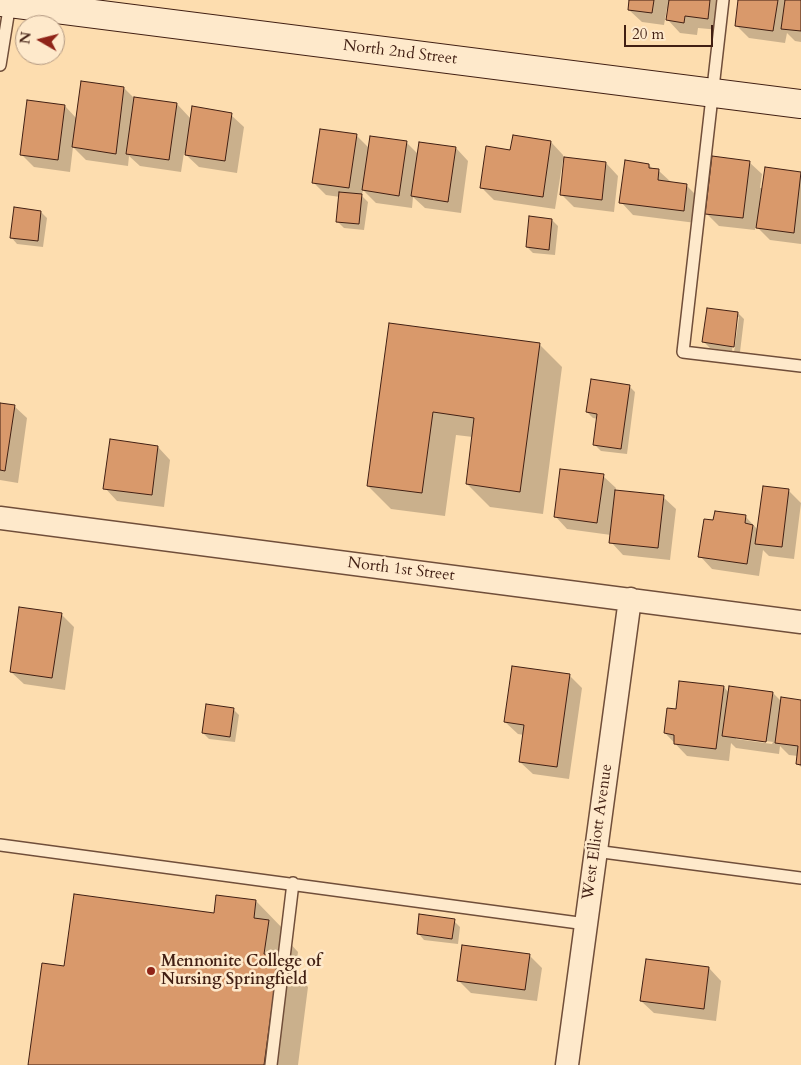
<!DOCTYPE html>
<html>
<head>
<meta charset="utf-8">
<style>
	body { margin:0 }
	#map { position:relative; width:801px; height:1065px; overflow:hidden; background:#fdddaf; font-family:Cardo,serif }
	canvas { display:block }
	.north { position:absolute; left:15px; top:15px; width:50px; height:50px; box-sizing:border-box; background:#fee9cb; border:1px solid #b29881; border-radius:50%; rotate:278deg; font-size:14px; font-weight:700; line-height:20px; text-align:center; color:#411f13 }
	.north::after { content:''; display:block; margin:auto; width:18px; height:22px; background:#8f2418; clip-path:polygon(50% 0,100% 100%,50% 72%,0 100%) }
	.scale { position:absolute; left:624px; top:25px; width:89px; height:22px; box-sizing:border-box; border:2px solid #411f13; border-top:0; padding-left:6px; font-size:15px; line-height:18px; white-space:nowrap; color:#411f13; -webkit-text-stroke:4px #fee9cb; paint-order:stroke }
</style>
</head>
<body>
<div id="map">
<canvas width="801" height="1065"></canvas>
<div class="north">N</div>
<div class="scale">20 m</div>
</div>
<script>
const ctx = document.querySelector('canvas').getContext('2d');
ctx.lineJoin = 'round';
function fill(path, color) { ctx.fillStyle = color; ctx.fill(path, 'evenodd'); }
const poly = rows => new Path2D(rows.map(r => 'M' + r).join(''));
function trace(path, color, width, dash) { ctx.strokeStyle = color; ctx.lineWidth = width; ctx.lineCap = dash ? 'butt' : 'round'; ctx.setLineDash(dash || []); ctx.stroke(path); }
function write(font, color, halo, rows, align = 'center') {
  ctx.font = font + ' Cardo,serif'; ctx.lineWidth = 5; ctx.setLineDash([]); ctx.textBaseline = 'middle'; ctx.strokeStyle = halo; ctx.fillStyle = color; for (const [text, x, y, turn = 0] of rows) {
    ctx.save(); ctx.translate(x, y); ctx.rotate((+turn || 0) * Math.PI / 180); ctx.textAlign = isNaN(turn) ? turn : align; if (halo) ctx.strokeText(text, 0, 0); ctx.fillText(text, 0, 0); ctx.restore();
  }
}
const shadow = poly([
	[630,0,723,0,720,30,698,28,697,35,680,33,668,20,669,9,667,8,664,25,642,22,629,10],
	[740,0,801,0,801,42,795,41,787,33,785,43,749,38,736,25],
	[124,88,134,98,177,104,191,119,231,115,244,127,237,173,199,167,184,153,181,172,140,166,129,156,128,166,86,160,73,147,70,172,34,167,21,154,65,106,77,119],
	[356,135,369,148,406,142,418,154,456,148,468,161,461,213,425,208,413,197,412,208,376,203,363,190,362,196,368,202,364,230,344,228,338,222,340,197,326,195,314,183],
	[514,136,551,142,563,155,563,158,606,163,618,176,614,212,574,207,561,194,565,160,563,160,555,209,494,200,481,187,511,151],
	[749,162,762,174,760,188,763,188,766,168,801,173,801,244,770,240,756,226,755,230,719,226,706,213],
	[649,165,654,170,659,171,672,183,686,185,699,198,696,223,633,215,621,202],
	[41,212,47,218,43,247,17,244,11,237],
	[552,220,558,226,555,255,533,253,527,247],
	[738,313,744,319,740,352,734,352,739,317,736,317,732,351,710,348,704,342],
	[390,324,539,344,562,367,543,514,490,507,467,484,473,437,456,435,445,516,391,509,368,486],
	[629,386,635,392,627,454,601,451,595,445,598,419,593,418,587,412],
	[0,404,14,406,27,418,18,483,0,480],
	[158,447,170,460,164,507,117,501,105,488],
	[603,476,616,488,615,491,663,497,676,509,670,560,623,555,611,542,611,535,567,529,555,516],
	[764,487,789,491,801,503,794,559,769,556,763,550,759,576,712,569,700,556,714,522,745,516,758,530],
	[61,614,74,627,65,690,24,684,11,672],
	[569,675,582,688,569,779,533,774,520,762,524,735,518,734,505,722],
	[724,687,729,693,773,693,782,702,801,701,801,767,797,763,798,756,789,755,780,746,779,754,736,748,731,743,729,761,687,756,665,733,677,711],
	[736,737,773,742,772,744,736,739],
	[233,709,239,715,235,742,209,739,203,733],
	[256,901,286,932,285,938,298,952,295,974,308,987,298,1065,29,1065,65,967],
	[454,921,460,927,458,944,424,940,418,933],
	[529,955,542,968,537,1001,471,993,458,980],
	[709,968,721,981,716,1021,654,1013,641,1001]
]);
const building = poly([
	[629,0,654,0,652,13,628,10,629,0],
	[669,0,710,0,708,19,685,16,684,23,666,20,669,0],
	[738,0,778,0,773,31,735,26,738,0],
	[785,0,801,0,801,31,781,29,785,0],
	[81,81,124,87,116,154,72,147,81,81],
	[134,97,177,103,169,160,126,154,134,97],
	[27,100,65,105,58,160,20,155,27,100],
	[192,106,232,113,225,161,185,155,192,106],
	[320,129,357,134,349,188,312,183,320,129],
	[513,135,551,141,543,197,480,188,486,146,510,150,513,135],
	[370,136,407,141,399,196,362,190,370,136],
	[419,142,456,147,448,202,411,196,419,142],
	[712,156,750,161,743,218,705,214,712,156],
	[564,157,606,162,602,200,560,195,564,157],
	[625,160,649,164,649,168,659,169,658,180,687,184,684,211,619,203,625,160],
	[765,167,801,172,794,233,756,228,765,167],
	[339,192,362,194,359,224,336,222,339,192],
	[14,207,41,211,38,241,10,238,14,207],
	[529,216,552,219,549,250,526,247,529,216],
	[707,308,738,312,734,347,702,342,707,308],
	[389,323,540,343,520,492,466,484,474,418,433,412,422,493,367,486,389,323],
	[591,379,630,385,621,449,593,445,597,414,586,412,591,379],
	[0,403,15,405,5,471,0,470,0,403],
	[110,439,158,446,152,495,103,489,110,439],
	[560,469,604,474,597,523,554,517,560,469],
	[763,486,789,489,782,547,755,544,763,486],
	[615,490,664,495,658,548,609,543,615,490],
	[715,511,746,515,745,523,753,525,747,564,698,557,704,519,713,520,715,511],
	[19,607,62,613,52,678,10,672,19,607],
	[512,666,570,674,557,767,519,762,524,725,504,722,512,666],
	[679,681,724,686,716,749,674,744,674,735,664,733,667,708,676,709,679,681],
	[729,686,773,692,766,742,722,736,729,686],
	[781,697,801,700,801,765,796,764,798,746,775,743,781,697],
	[206,704,234,708,230,737,202,733,206,704],
	[74,894,214,913,216,895,256,900,254,918,269,920,264,954,279,956,264,1065,28,1065,42,963,64,966,74,894],
	[419,914,455,919,452,939,417,934,419,914],
	[462,945,530,954,525,990,457,981,462,945],
	[646,959,709,967,704,1009,640,1001,646,959]
]);
const service = poly([
	[723,0,683,352,801,366],
	[0,65,10,3],
	[0,845,586,924],
	[595,851,801,878],
	[271,1065,293,883]
]);
const minor = poly([
	[0,518,801,622],
	[567,1065,630,599]
]);
const secondary = poly([
	[0,2,801,104]
]);
const markers = [
	[151,971,5,"#8f2418"]
];
const streetNames = [
	["North 2nd Street",400,53,7],
	["North 1st Street",401,570,7],
	["West Elliott Avenue",598,832,-82]
];
const poiNames = [
	["Mennonite College of",161,962],
	["Nursing Springfield",161,980]
];
fill(shadow, '#0003');
fill(building, '#d9996b');
trace(building, '#411f13', 1);
trace(service, '#704e3a', 14);
trace(minor, '#704e3a', 25);
trace(secondary, '#411f13', 30);
trace(service, '#fee9cb', 11);
trace(minor, '#fee9cb', 22);
trace(secondary, '#fee9cb', 28);
for (const [x, y, r, color] of markers) { const dot = new Path2D(); dot.arc(x, y, r, 0, 2 * Math.PI); ctx.fillStyle = color; ctx.fill(dot); trace(dot, '#fee9cb', 2); }
write('16px', '#411f13', '#fee9cb', streetNames);
write('bold 16px', '#411f13', '#fee9cb', poiNames, 'left');
</script>
</body>
</html>
